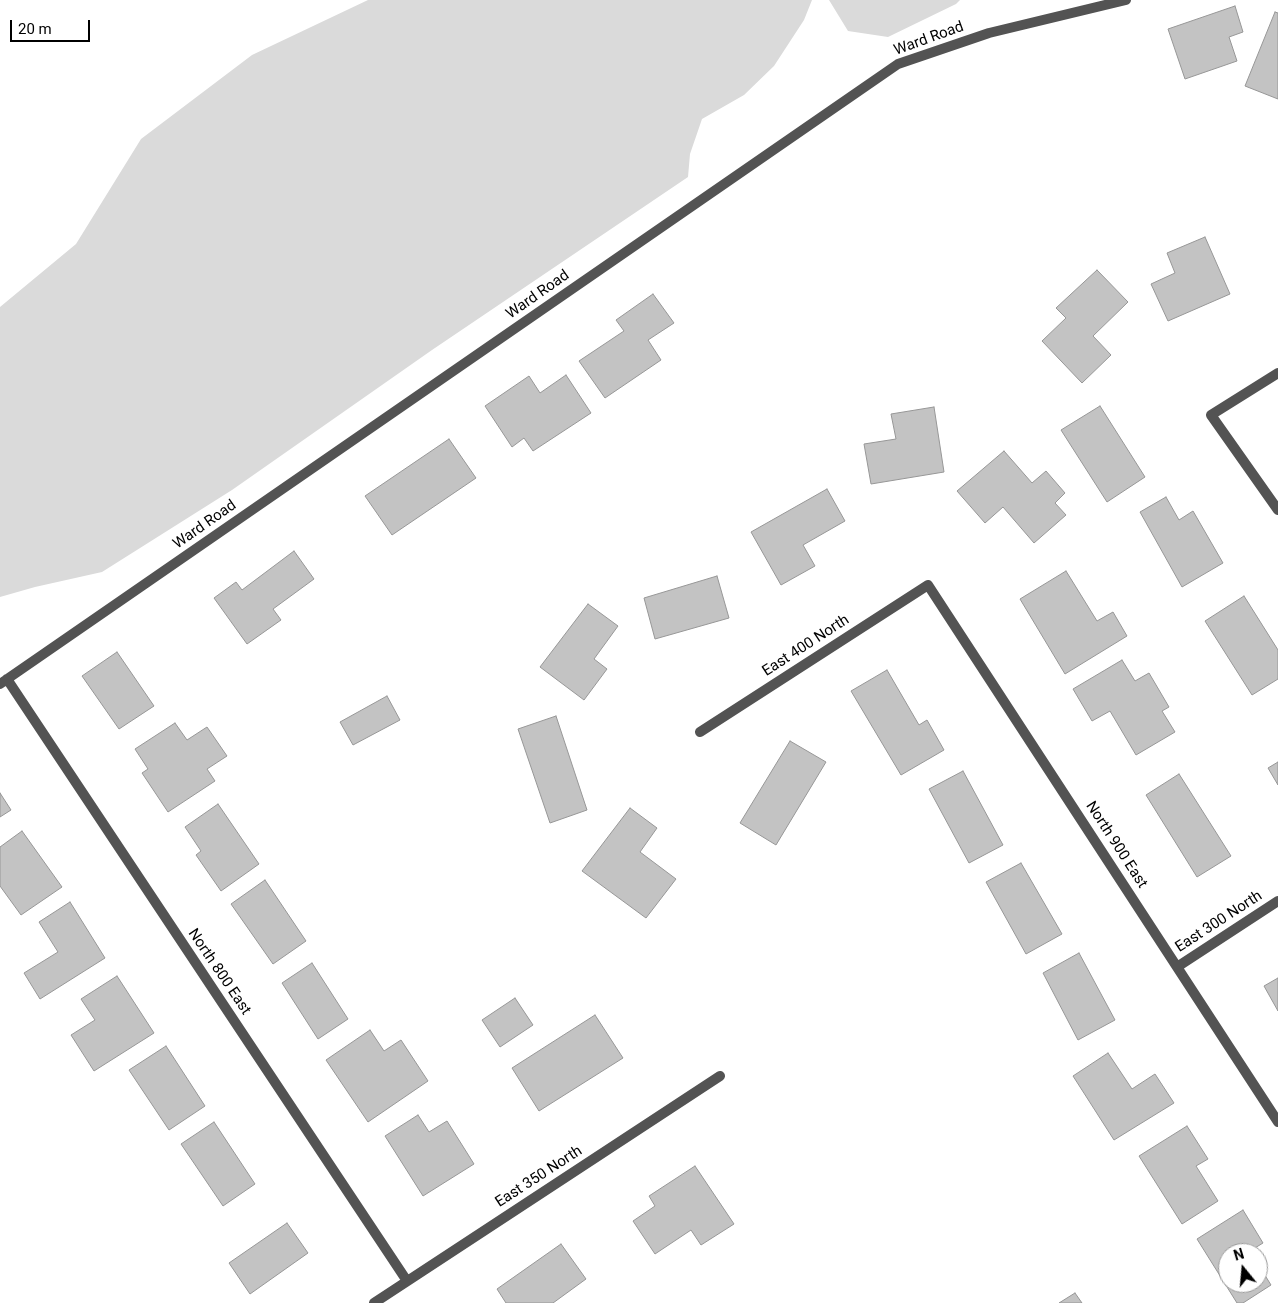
<!DOCTYPE html>
<html>
<head>
<meta charset="utf-8">
<style>
	body { margin:0 }
	#map { position:relative; width:1278px; height:1303px; overflow:hidden; background:#fff; font-family:Roboto,sans-serif }
	canvas { display:block }
	.north { position:absolute; left:1218px; top:1243px; width:50px; height:50px; box-sizing:border-box; background:#fff; border:1px solid #999; border-radius:50%; rotate:343deg; font-size:14px; font-weight:700; line-height:20px; text-align:center; color:#000 }
	.north::after { content:''; display:block; margin:auto; width:18px; height:22px; background:#000; clip-path:polygon(50% 0,100% 100%,50% 72%,0 100%) }
	.scale { position:absolute; left:10px; top:20px; width:80px; height:22px; box-sizing:border-box; border:2px solid #000; border-top:0; padding-left:6px; font-size:15px; line-height:18px; white-space:nowrap; color:#000; -webkit-text-stroke:4px #fff; paint-order:stroke }
</style>
</head>
<body>
<div id="map">
<canvas width="1278" height="1303"></canvas>
<div class="north">N</div>
<div class="scale">20 m</div>
</div>
<script>
const ctx = document.querySelector('canvas').getContext('2d');
ctx.lineJoin = 'round';
function fill(path, color) { ctx.fillStyle = color; ctx.fill(path, 'evenodd'); }
const poly = rows => new Path2D(rows.map(r => 'M' + r).join(''));
function trace(path, color, width, dash) { ctx.strokeStyle = color; ctx.lineWidth = width; ctx.lineCap = dash ? 'butt' : 'round'; ctx.setLineDash(dash || []); ctx.stroke(path); }
function write(font, color, halo, rows, align = 'center') {
  ctx.font = font + ' Roboto,sans-serif'; ctx.lineWidth = 4.5; ctx.setLineDash([]); ctx.textBaseline = 'middle'; ctx.strokeStyle = halo; ctx.fillStyle = color; for (const [text, x, y, turn = 0] of rows) {
    ctx.save(); ctx.translate(x, y); ctx.rotate((+turn || 0) * Math.PI / 180); ctx.textAlign = isNaN(turn) ? turn : align; if (halo) ctx.strokeText(text, 0, 0); ctx.fillText(text, 0, 0); ctx.restore();
  }
}
const green = poly([
	[368,0,812,0,804,20,774,66,744,95,702,119,690,154,688,177,432,350,232,490,102,572,35,587,0,597,0,307,76,244,141,139,252,55],
	[829,0,960,0,956,4,888,37,848,31]
]);
const building = poly([
	[1235,6,1243,32,1229,37,1237,61,1185,79,1168,29,1235,6],
	[1275,12,1278,13,1278,99,1245,86,1275,12],
	[1205,237,1230,294,1168,321,1151,284,1175,273,1167,253,1205,237],
	[1097,270,1128,302,1093,336,1111,355,1082,383,1042,341,1066,318,1056,308,1097,270],
	[653,294,674,323,648,340,661,360,605,398,579,361,624,331,616,320,653,294],
	[566,375,591,413,533,451,524,438,512,447,485,406,529,376,540,393,566,375],
	[1100,406,1145,477,1107,502,1061,430,1100,406],
	[934,407,944,472,871,484,864,444,896,439,891,414,934,407],
	[449,439,476,478,392,535,365,496,449,439],
	[1004,451,1032,483,1046,471,1065,493,1055,503,1066,515,1034,543,1003,507,985,523,957,491,1004,451],
	[827,489,845,521,803,545,815,566,781,585,751,532,827,489],
	[1166,497,1179,520,1193,511,1223,563,1182,587,1140,512,1166,497],
	[294,551,314,579,273,609,281,620,247,644,214,598,236,582,242,590,294,551],
	[1066,571,1097,621,1113,612,1127,636,1065,674,1020,599,1066,571],
	[717,576,729,618,655,639,644,598,717,576],
	[1244,596,1278,650,1278,679,1252,695,1205,621,1244,596],
	[588,604,618,626,594,659,607,669,584,700,540,667,588,604],
	[117,652,154,706,119,729,82,676,117,652],
	[1122,660,1135,681,1149,673,1169,707,1162,711,1175,732,1136,755,1110,711,1092,721,1073,689,1122,660],
	[887,670,919,725,927,720,944,750,901,775,851,691,887,670],
	[387,696,400,720,353,745,340,722,387,696],
	[556,716,587,810,550,823,518,729,556,716],
	[175,723,187,740,207,727,227,756,207,769,215,781,168,812,142,773,148,769,135,749,175,723],
	[790,741,826,762,776,845,740,823,790,741],
	[1278,762,1278,785,1268,768,1278,762],
	[963,771,1003,845,969,863,929,789,963,771],
	[1179,774,1231,856,1197,877,1146,795,1179,774],
	[0,793,11,810,0,817,0,793],
	[218,804,259,864,221,891,196,855,201,851,185,827,218,804],
	[630,808,657,828,640,852,676,879,646,918,582,871,630,808],
	[22,831,62,887,21,915,0,886,0,847,22,831],
	[1021,863,1062,934,1026,954,986,882,1021,863],
	[265,880,306,941,273,964,231,904,265,880],
	[70,902,105,958,40,999,24,973,58,952,39,922,70,902],
	[1079,953,1115,1020,1078,1040,1043,973,1079,953],
	[312,963,348,1019,318,1039,282,983,312,963],
	[117,976,154,1033,94,1071,71,1035,95,1020,81,999,117,976],
	[1278,978,1278,1011,1264,986,1278,978],
	[515,998,533,1025,500,1047,482,1020,515,998],
	[595,1015,623,1058,539,1111,512,1068,595,1015],
	[370,1030,384,1051,401,1040,428,1081,368,1122,326,1060,370,1030],
	[166,1046,205,1106,169,1130,129,1070,166,1046],
	[1108,1053,1132,1089,1155,1074,1174,1103,1114,1140,1073,1076,1108,1053],
	[418,1115,429,1132,447,1121,474,1164,423,1196,385,1136,418,1115],
	[214,1122,255,1184,223,1206,181,1144,214,1122],
	[1187,1126,1208,1159,1196,1166,1218,1201,1182,1224,1139,1156,1187,1126],
	[695,1166,734,1224,701,1245,691,1230,655,1254,633,1221,655,1206,649,1196,695,1166],
	[1243,1210,1263,1243,1250,1251,1251,1253,1228,1253,1228,1283,1258,1283,1258,1264,1271,1285,1243,1303,1237,1303,1197,1239,1243,1210],
	[287,1223,308,1253,250,1294,229,1263,287,1223],
	[561,1244,586,1279,553,1303,506,1303,497,1289,561,1244],
	[1075,1293,1082,1303,1059,1303,1075,1293]
]);
const street = poly([
	[1278,373,1211,415,1278,510],
	[7,679,407,1281],
	[0,684,898,64,989,33,1126,0],
	[700,732,928,585,1278,1122],
	[1177,967,1278,901],
	[374,1303,720,1076]
]);
const streetNames = [
	["Ward Road",929,39,-20],
	["Ward Road",538,295,-35],
	["Ward Road",205,525,-35],
	["East 400 North",806,646,-33],
	["North 900 East",1116,845,57],
	["East 300 North",1219,922,-33],
	["North 800 East",219,972,56],
	["East 350 North",539,1177,-33]
];
fill(green, '#dadada');
fill(building, '#c3c3c3');
trace(building, '#979797', 1);
trace(street, '#535353', 10);
write('15px', '#000', '#fff', streetNames);
</script>
</body>
</html>
